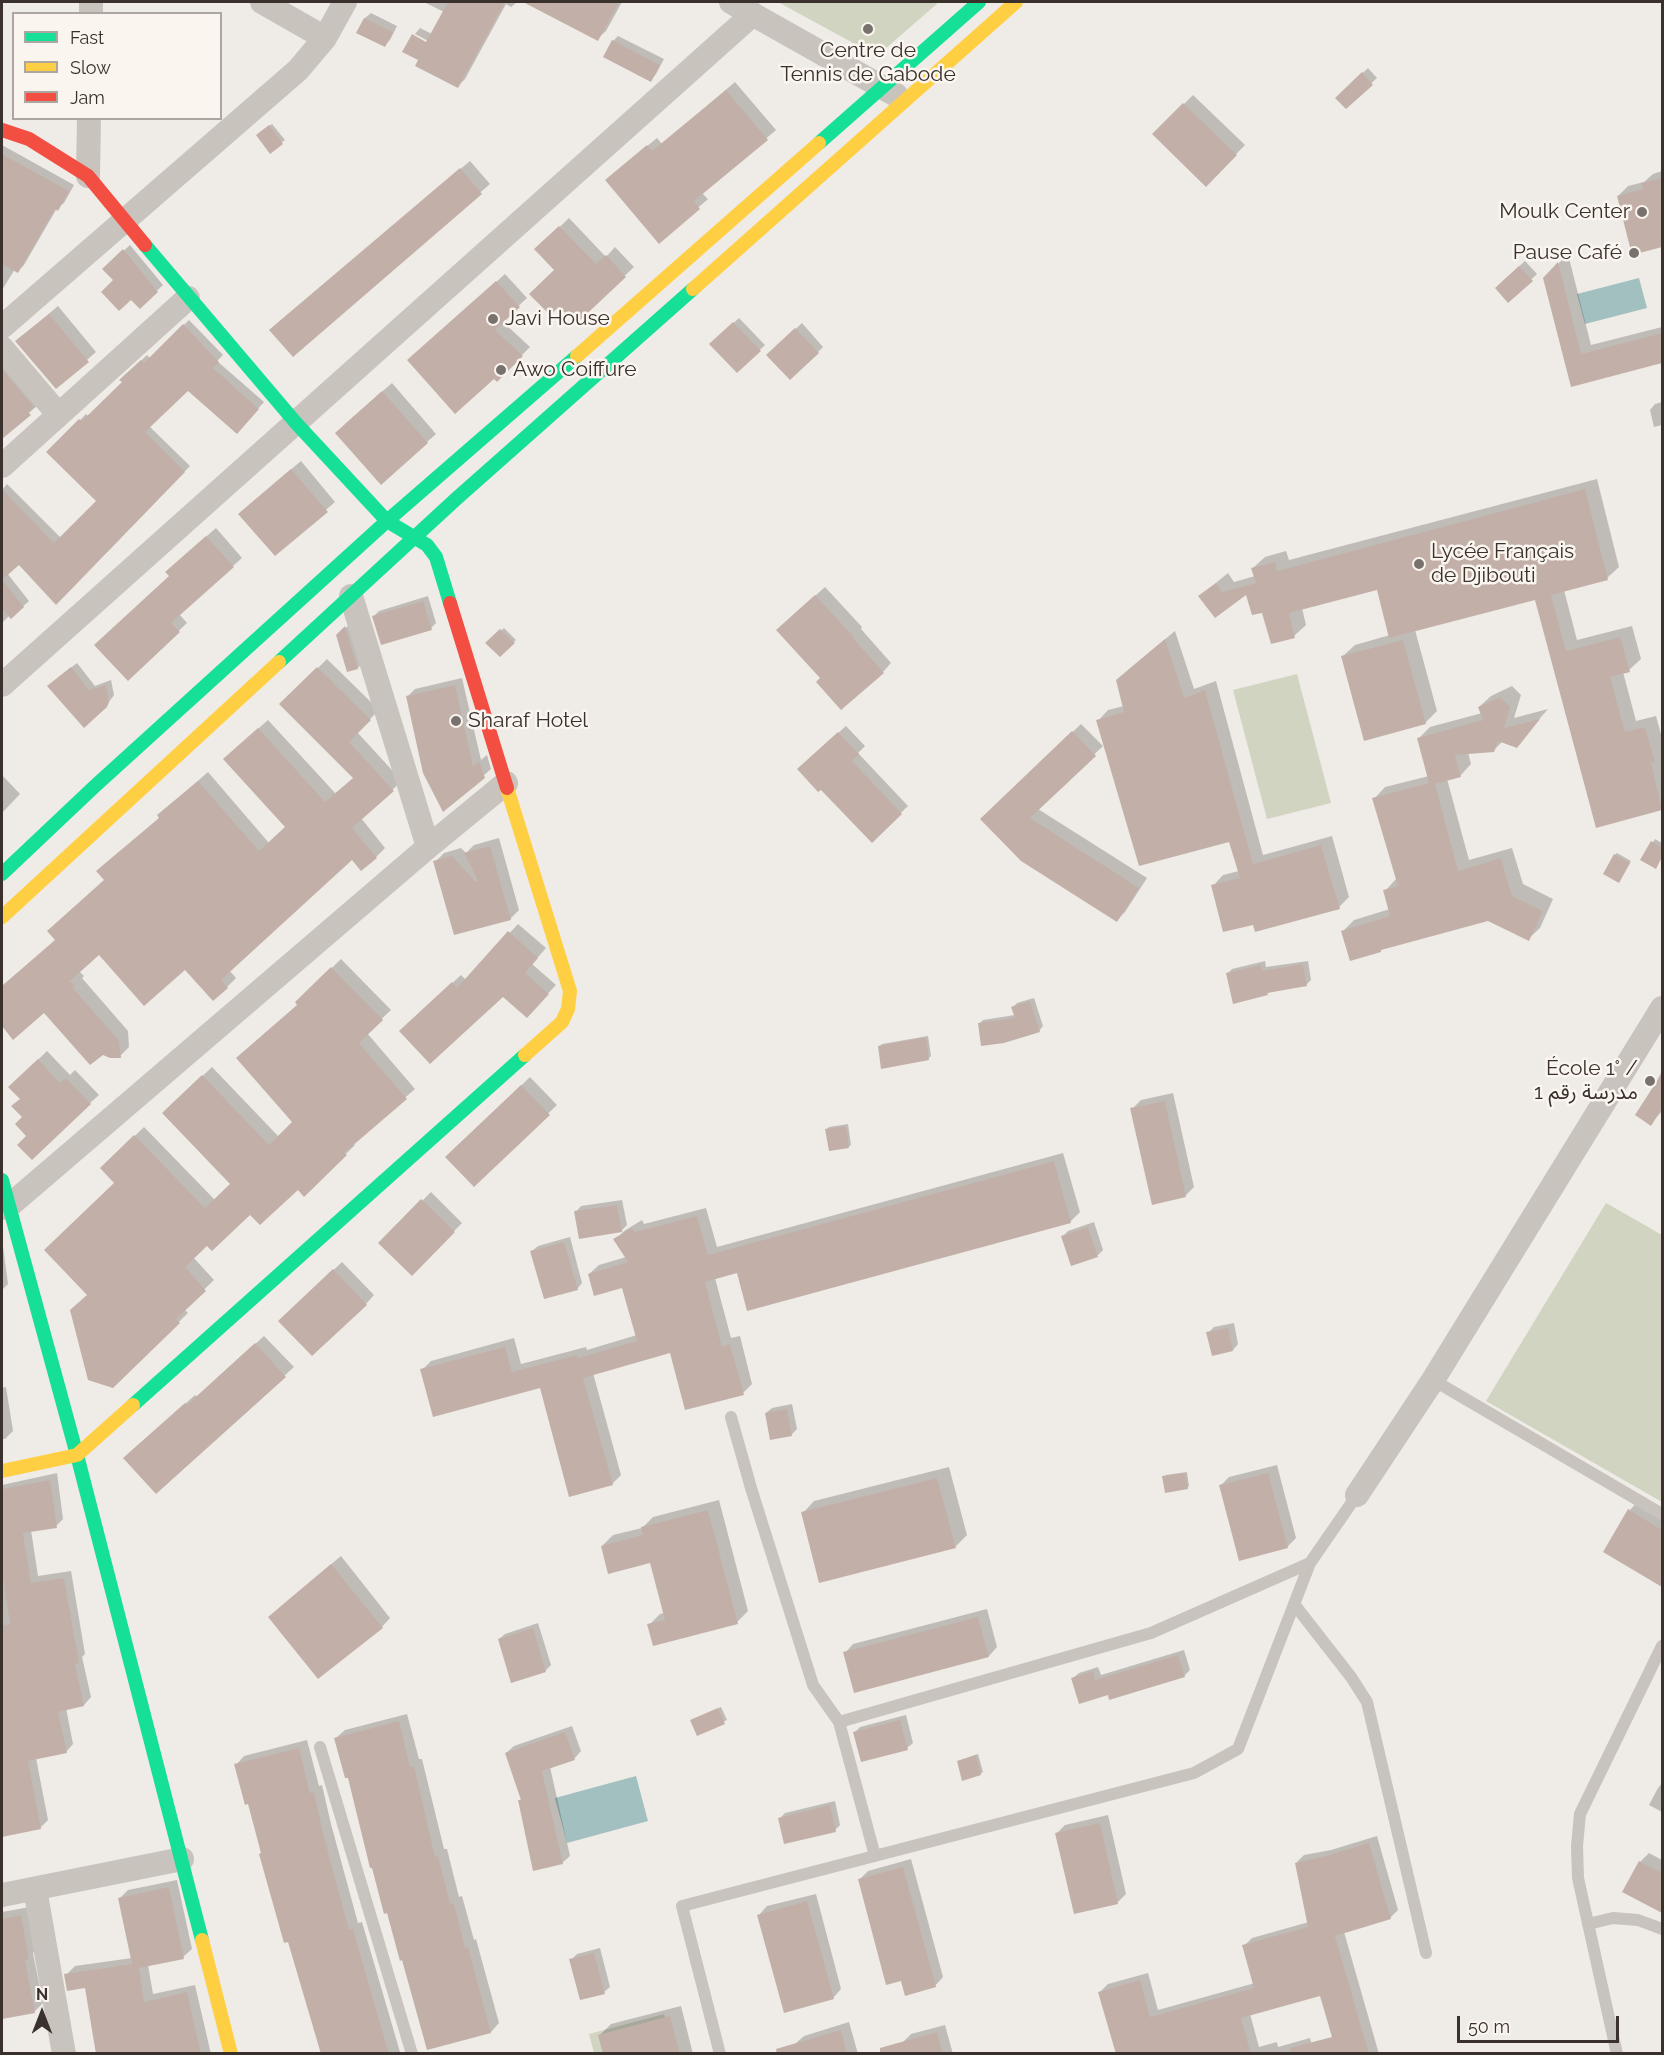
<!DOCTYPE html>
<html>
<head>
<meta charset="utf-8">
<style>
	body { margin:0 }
	#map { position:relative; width:1664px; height:2055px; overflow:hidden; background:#efebe6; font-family:Raleway,sans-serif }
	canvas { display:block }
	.frame { position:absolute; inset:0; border:3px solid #3a302c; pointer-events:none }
	.legend { position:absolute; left:12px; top:12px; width:210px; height:108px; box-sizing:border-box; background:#faf5ee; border:2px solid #ada6a0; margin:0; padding:8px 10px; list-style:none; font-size:18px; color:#3a302c }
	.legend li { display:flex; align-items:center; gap:12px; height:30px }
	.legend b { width:30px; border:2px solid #ada6a0 }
	.north { position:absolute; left:12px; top:1983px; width:60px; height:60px; -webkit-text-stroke:4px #faf5ee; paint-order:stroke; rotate:0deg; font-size:16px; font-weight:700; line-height:24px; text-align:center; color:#3a302c }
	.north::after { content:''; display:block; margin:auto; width:21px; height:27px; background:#3a302c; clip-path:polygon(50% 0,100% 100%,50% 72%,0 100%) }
	.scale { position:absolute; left:1457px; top:2016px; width:162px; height:27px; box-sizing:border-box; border:3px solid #3a302c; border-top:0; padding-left:8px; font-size:18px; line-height:21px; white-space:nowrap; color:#3a302c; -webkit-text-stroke:4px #faf5ee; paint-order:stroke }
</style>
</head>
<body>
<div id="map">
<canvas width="1664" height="2055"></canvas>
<div class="frame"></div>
<ul class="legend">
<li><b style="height:8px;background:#16e098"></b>Fast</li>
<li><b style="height:8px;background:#ffcf43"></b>Slow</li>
<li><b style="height:8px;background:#f24e42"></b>Jam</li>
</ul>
<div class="north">N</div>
<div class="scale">50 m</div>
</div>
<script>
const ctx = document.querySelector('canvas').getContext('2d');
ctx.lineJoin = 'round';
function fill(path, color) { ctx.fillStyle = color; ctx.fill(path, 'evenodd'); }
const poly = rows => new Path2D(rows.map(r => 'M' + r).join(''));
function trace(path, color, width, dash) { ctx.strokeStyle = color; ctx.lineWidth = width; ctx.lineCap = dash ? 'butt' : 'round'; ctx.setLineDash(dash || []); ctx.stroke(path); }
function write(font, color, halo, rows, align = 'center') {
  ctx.font = font + ' Raleway,"Noto Sans Arabic",sans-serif'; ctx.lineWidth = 5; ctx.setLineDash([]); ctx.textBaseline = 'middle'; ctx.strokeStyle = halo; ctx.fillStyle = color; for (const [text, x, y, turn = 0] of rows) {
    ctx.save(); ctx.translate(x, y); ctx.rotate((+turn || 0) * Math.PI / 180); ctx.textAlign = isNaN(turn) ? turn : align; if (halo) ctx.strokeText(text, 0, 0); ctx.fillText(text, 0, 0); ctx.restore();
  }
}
const green = poly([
	[778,2,939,2,877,56],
	[1297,674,1331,803,1267,819,1233,690],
	[1606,1203,1662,1235,1662,1502,1486,1401],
	[664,2014,675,2053,594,2053,589,2034]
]);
const water = poly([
	[1639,278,1647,308,1585,324,1577,294],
	[636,1776,648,1821,567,1843,555,1798]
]);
const shadow = poly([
	[424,2,517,2,511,7,506,4,465,79,458,86,432,46,434,44,415,34,420,28,432,34,444,12],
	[568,2,622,2,606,31,597,39,559,19],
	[371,13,397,26,390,40,385,45,358,32,365,18],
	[618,36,664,59,656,74,651,80,613,41],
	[1368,68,1377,78,1346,107,1337,98],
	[735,82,776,130,702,193,708,199,659,242,616,172,657,138,662,144],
	[1193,95,1245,145,1206,185,1154,134],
	[272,124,285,140,270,151,260,132],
	[2,145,74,185,64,203,57,208,24,265,18,271,15,269,2,290],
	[470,161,490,184,293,355,280,321],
	[1662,171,1662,245,1633,253,1618,196,1628,186,1644,182,1653,174],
	[569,218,606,257,615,247,634,267,576,322,545,241],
	[130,245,163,285,140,307,104,269],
	[1568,254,1591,345,1662,327,1662,362,1572,385,1544,278],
	[1525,261,1537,274,1508,301,1502,282],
	[505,274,527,298,502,321,530,347,497,380,417,353],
	[58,306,96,352,56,387,26,333],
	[739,318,765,345,737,371,711,344],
	[189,320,223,355,217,361,264,402,242,426,188,389,149,426,190,466,56,602,19,563,7,573,29,601,11,617,10,615,2,623,2,490,7,484,61,538,98,500,49,452,86,414,88,416,124,382,127,374,147,355,150,358],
	[802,323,823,347,818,352,768,355],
	[2,358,38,405,2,437],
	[392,383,436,434,381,483,345,424],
	[1662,402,1662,425,1654,427,1650,410,1655,404],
	[301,461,335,502,275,554,249,505],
	[1597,479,1619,567,1607,578,1564,590,1577,640,1632,626,1641,659,1629,670,1623,672,1636,721,1656,716,1662,738,1662,808,1597,826,1536,598,1415,630,1437,711,1425,723,1343,656,1355,645,1390,635,1378,588,1302,608,1306,625,1294,636,1263,611,1247,592,1200,596,1228,573,1234,582,1255,576,1253,568,1265,557,1286,551,1289,560],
	[216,528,242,558,179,614,187,623,128,679,176,563],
	[825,587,862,627,861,629,891,663,883,672,822,678,786,622],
	[428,596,436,623,431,628,374,616,379,611],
	[351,623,363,662,358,668,348,671,337,636],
	[504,628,516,640,500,655,488,643],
	[1175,631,1194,689,1216,681,1263,855,1332,836,1349,897,1339,907,1254,923,1213,886,1223,875,1239,871,1230,840,1098,721,1108,710,1124,706,1128,670],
	[327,659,379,710,357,732,402,781,361,818,385,848,376,857,353,858,229,970,236,978,227,987,186,968,99,953,79,971,84,976,82,978,128,1031,129,1047,120,1056,44,1011,13,1038,2,1024,2,986,57,939,169,806,208,772,269,843,287,827,235,749,268,720,336,794,355,777,282,704],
	[77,663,95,686,111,680,114,695,106,706,54,681],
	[462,678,481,760,487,755,491,769,444,810,407,697,415,689],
	[1512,686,1521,695,1514,718,1548,709,1516,746,1503,741,1494,750,1468,752,1471,764,1460,776,1447,779,1469,860,1512,848,1523,884,1553,899,1540,928,1528,939,1488,920,1384,947,1380,951,1343,931,1354,920,1390,909,1385,891,1396,879,1374,799,1385,787,1429,776,1419,738,1430,727,1482,713,1479,707,1491,696],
	[1081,724,1103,746,1038,809,1147,878,1125,912,1117,920,982,819],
	[846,726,865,746,858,753,908,806,872,841,806,762],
	[2,775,20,794,2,813],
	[499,838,519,910,510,919,435,862,444,853,461,848,466,853,474,845],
	[1655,839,1662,843,1662,857,1656,867,1642,859],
	[1617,853,1631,861,1621,878,1615,855],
	[518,924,546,948,532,964,556,985,535,1007,503,995,410,1023,461,975,466,980],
	[341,959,391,1010,367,1033,415,1089,353,1143,355,1145,304,1195,298,1188,250,1213,207,1244,193,1257,214,1280,184,1309,188,1313,113,1386,89,1294,116,1183,102,1168,144,1127,215,1200,232,1184,164,1113,212,1067,279,1137,294,1122,299,1004,297,1002],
	[1265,961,1266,967,1308,961,1311,980,1307,984,1271,991,1267,994,1227,974,1232,969],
	[1034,998,1043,1026,1039,1031,979,1024,983,1020,1015,1015,1013,1007,1017,1003],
	[928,1036,931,1056,929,1058,903,1062,879,1047,882,1044],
	[47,1051,70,1075,75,1070,99,1095,90,1103,24,1117,21,1098,10,1087],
	[1662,1071,1662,1111,1651,1124,1658,1082,1657,1081],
	[530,1077,557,1105,474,1185,447,1157],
	[1173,1093,1194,1187,1185,1196,1132,1109,1141,1100],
	[848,1124,851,1145,848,1147,827,1129,829,1127],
	[1063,1153,1080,1212,1070,1222,738,1271,715,1278,731,1338,740,1336,752,1384,743,1393,671,1351,593,1373,621,1475,612,1484,541,1387,422,1370,431,1361,514,1338,521,1364,586,1347,587,1350,637,1335,623,1286,589,1274,599,1265,626,1257,615,1240,624,1231,642,1220,644,1224,706,1208,717,1247],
	[431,1192,462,1223,412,1274,380,1243],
	[622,1200,627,1225,621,1231,576,1212,581,1206],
	[1094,1222,1103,1250,1098,1255,1072,1264,1063,1236,1068,1231],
	[570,1237,582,1283,577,1289,532,1251,538,1246],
	[2,1239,8,1284,2,1290],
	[342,1262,374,1295,366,1304,280,1321],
	[1234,1323,1238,1344,1233,1350,1208,1333,1214,1327],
	[264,1336,294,1367,156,1492,134,1450,195,1395,197,1397],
	[6,1387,13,1431,5,1439,2,1439,2,1388],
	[792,1404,797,1429,791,1435,766,1413,772,1408],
	[1277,1465,1296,1538,1287,1547,1220,1486,1229,1477],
	[949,1467,967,1535,955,1547,803,1513,814,1501],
	[1187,1472,1189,1486,1187,1488,1164,1477,1166,1475],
	[57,1473,63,1519,56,1526,31,1530,38,1576,71,1571,85,1654,82,1657,91,1697,84,1705,66,1708,73,1744,66,1752,36,1758,48,1820,40,1828,2,1835,2,1485],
	[719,1500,748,1611,737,1622,649,1625,660,1614,664,1613,651,1562,602,1546,613,1535,642,1528,653,1517],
	[1638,1501,1662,1516,1662,1585,1605,1551,1630,1510],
	[341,1556,390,1618,382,1627,279,1608],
	[987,1609,997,1647,989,1656,845,1653,853,1644],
	[538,1623,551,1665,545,1671,499,1639,505,1634],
	[1184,1650,1190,1670,1184,1676,1109,1693,1073,1678,1079,1673,1098,1667,1101,1675],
	[721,1707,727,1720,698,1734,692,1720],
	[407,1714,419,1759,422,1759,444,1849,447,1849,459,1897,462,1896,474,1940,476,1939,499,2023,491,2032,428,2048,349,1776,336,1738,345,1730],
	[906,1715,913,1743,907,1748,855,1732,860,1727],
	[572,1726,581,1751,574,1759,550,1767,570,1856,562,1863,519,1801,522,1798,506,1753,514,1746],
	[307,1740,319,1786,322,1785,331,1824,358,1923,362,1922,400,2052,398,2054,322,2054,249,1802,236,1765,244,1756],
	[978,1754,983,1772,980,1774,958,1761],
	[1662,1783,1662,1812,1649,1805,1658,1788],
	[835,1801,840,1825,835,1830,780,1818,785,1813],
	[1108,1815,1126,1894,1117,1903,1056,1834,1065,1825],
	[1377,1836,1398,1910,1390,1918,1344,1932,1379,2054,1338,2054,1317,1978,1250,2014,1259,2047,1277,2042,1278,2047,1310,2038,1314,2054,1117,2054,1100,1992,1108,1984,1148,1973,1158,2010,1255,1983,1244,1946,1252,1938,1309,1922,1296,1863,1304,1855,1331,1850],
	[1649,1853,1662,1860,1662,1911,1624,1891,1640,1862],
	[911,1859,943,1977,935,1986,902,1980,859,1880,868,1871],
	[177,1880,192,1949,183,1957,148,1965,153,1994,195,1985,211,2054,98,2054,87,1986,66,1975,75,1966,132,1958,120,1898,128,1890],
	[816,1894,841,1989,833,1998,759,1915,767,1906],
	[30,1907,37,1949,33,1953,43,2003,34,2012,2,2017,2,1912],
	[600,1948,610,1987,604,1992,571,1960,577,1954],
	[681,2006,693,2054,605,2054,600,2035,611,2024],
	[849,2022,858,2054,797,2054,795,2044,804,2036],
	[945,2025,953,2054,905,2054,902,2043,911,2034]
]);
const building = poly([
	[448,2,505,2,458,88,415,66,418,60,402,52,412,34,426,42],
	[523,2,619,2,598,41],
	[364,18,393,32,385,47,356,33],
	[612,40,660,65,651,82,603,57],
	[1362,72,1373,85,1346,109,1335,98],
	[726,90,768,140,694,201,700,209,659,244,605,180,647,145,652,151],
	[1183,103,1237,155,1206,187,1152,134],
	[269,125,283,144,270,154,256,135],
	[2,154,69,191,58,211,55,209,18,273,2,264],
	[460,168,482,194,293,357,269,330],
	[1662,178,1662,247,1632,255,1617,196,1643,189,1641,183],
	[559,226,596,264,606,255,626,277,576,324,559,307,550,315,529,294,554,270,534,249],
	[123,249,158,292,140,309,131,300,119,311,101,292,113,280,102,269],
	[1558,262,1581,354,1662,333,1662,363,1571,387,1543,278],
	[1519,266,1533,281,1508,303,1495,288],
	[496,281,520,307,495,330,523,356,497,382,494,379,455,414,407,360],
	[49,314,89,362,56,389,15,341],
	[733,322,761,351,737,373,709,344],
	[183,324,219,362,213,368,259,409,237,434,188,391,145,432,185,472,56,605,19,565,2,580,24,607,11,619,2,609,2,489,54,543,96,501,46,452,79,419,82,421,122,382,119,380,141,360,144,363],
	[795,328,819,353,790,380,766,355],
	[2,369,34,407,28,412,31,415,2,439],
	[382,391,428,443,381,485,335,433],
	[291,469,328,512,275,556,238,514],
	[1585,489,1608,580,1551,595,1566,651,1620,637,1630,672,1610,677,1625,732,1645,727,1655,762,1651,762,1662,810,1596,828,1535,600,1389,638,1377,590,1289,613,1295,638,1271,644,1262,613,1252,615,1246,595,1215,618,1198,596,1216,583,1222,592,1256,583,1251,568,1275,562,1277,571],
	[206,536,234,567,171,623,180,632,128,681,94,645,169,576,165,572],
	[815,595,854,637,853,638,884,673,841,710,816,682,820,678,776,630],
	[423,601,432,630,381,645,372,616],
	[345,626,358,669,347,672,336,635],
	[500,629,515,643,500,657,485,643],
	[1165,639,1184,698,1205,690,1253,864,1321,845,1340,909,1255,932,1253,925,1223,932,1211,885,1240,878,1229,842,1139,866,1096,720,1124,712,1116,680],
	[1403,640,1426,724,1364,741,1341,656],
	[71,667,89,690,106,685,109,702,107,707,84,728,47,686],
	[317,667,371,720,349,742,394,791,352,828,377,858,361,871,352,860,221,980,228,988,213,1001,185,970,144,1006,99,955,70,981,75,986,73,988,119,1041,121,1058,110,1058,103,1055,90,1065,44,1013,13,1040,2,1026,2,986,55,940,47,931,104,880,96,871,159,818,157,815,198,781,259,851,285,827,223,759,258,728,325,802,353,778,279,704],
	[455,685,473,766,479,761,485,778,443,812,423,773,406,696],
	[1500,697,1510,707,1504,728,1540,719,1517,748,1498,741,1494,752,1455,755,1461,777,1435,784,1458,871,1501,858,1512,896,1543,911,1529,941,1488,921,1381,950,1381,952,1350,961,1341,931,1390,916,1383,890,1398,886,1372,798,1429,783,1417,738,1483,720,1478,707],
	[1072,731,1096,756,1030,818,1139,888,1117,922,1021,861,980,819],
	[838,732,859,754,852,761,902,814,872,843,821,790,818,792,797,769],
	[1651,841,1662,847,1662,857,1656,869,1640,860],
	[490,846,511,920,454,935,433,861,452,856,476,882,478,881,464,853],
	[1614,854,1630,863,1619,883,1603,874],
	[508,931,538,958,525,973,549,994,527,1018,503,997,430,1064,399,1031,452,982,457,988],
	[1303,964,1307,986,1267,993,1268,995,1233,1004,1226,973,1261,965,1262,971],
	[331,967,383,1020,359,1043,407,1099,344,1153,347,1155,304,1197,298,1190,260,1225,250,1215,212,1251,207,1246,185,1267,206,1291,176,1319,180,1323,113,1388,88,1380,70,1310,87,1295,44,1250,114,1183,100,1168,134,1135,205,1208,230,1184,162,1113,202,1075,269,1145,292,1122,236,1058,297,1005,295,1002],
	[1030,1001,1040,1032,1004,1043,981,1046,978,1023,1015,1018,1011,1007],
	[926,1037,929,1060,881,1069,878,1046],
	[38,1059,60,1083,66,1078,91,1104,32,1160,17,1145,26,1136,15,1124,22,1117,11,1106,20,1099,8,1087],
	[1662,1073,1662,1108,1651,1126,1635,1115],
	[521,1085,550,1115,474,1187,445,1157],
	[1165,1101,1186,1197,1152,1205,1130,1108],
	[846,1126,849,1148,829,1151,825,1129],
	[1054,1161,1071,1223,747,1311,737,1273,705,1282,722,1347,730,1344,744,1395,685,1410,670,1353,583,1378,613,1485,569,1497,540,1388,433,1417,420,1369,505,1347,512,1372,577,1355,578,1358,637,1341,622,1288,594,1296,588,1274,628,1262,613,1239,632,1228,635,1232,697,1216,708,1255],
	[421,1199,455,1232,412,1276,378,1243],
	[617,1205,622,1232,579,1239,574,1211],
	[1088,1227,1098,1257,1071,1266,1061,1236],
	[564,1242,578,1290,544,1299,530,1251],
	[333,1269,367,1305,312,1356,278,1321],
	[1228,1328,1233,1351,1212,1356,1206,1332],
	[255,1343,286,1377,156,1494,123,1458,185,1403,187,1405],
	[787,1409,792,1436,770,1440,765,1413],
	[1185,1473,1188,1489,1165,1493,1162,1476],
	[1268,1473,1288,1548,1239,1561,1219,1485],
	[937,1478,956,1548,819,1583,801,1512],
	[50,1480,57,1528,23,1533,31,1583,64,1578,79,1663,75,1664,84,1706,58,1712,67,1753,28,1761,41,1829,2,1837,2,1626,10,1624,2,1571,2,1489],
	[1628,1509,1662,1530,1662,1587,1603,1552],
	[708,1510,738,1624,653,1646,647,1624,665,1620,650,1563,608,1574,601,1546,643,1535,641,1527],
	[331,1564,383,1628,318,1679,268,1617],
	[978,1617,989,1657,854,1693,843,1652],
	[533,1628,546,1672,511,1683,498,1639],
	[1178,1655,1185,1677,1109,1700,1108,1695,1079,1704,1071,1678,1093,1671,1095,1680],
	[718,1708,725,1724,697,1736,690,1720],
	[900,1720,908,1750,861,1762,853,1732],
	[399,1721,410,1767,414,1766,435,1857,438,1856,450,1904,454,1903,465,1948,468,1947,491,2033,427,2050,402,1960,400,1961,387,1913,384,1914,372,1868,370,1868,348,1778,345,1778,334,1738],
	[565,1732,575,1760,542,1771,563,1864,533,1871,518,1800,521,1800,505,1753],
	[299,1748,310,1793,314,1792,323,1833,349,1930,353,1929,389,2054,321,2054,288,1942,284,1943,259,1854,261,1853,248,1804,245,1805,234,1764],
	[976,1755,981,1775,962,1781,957,1761],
	[830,1805,836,1832,784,1844,778,1818],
	[1100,1823,1118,1904,1074,1914,1055,1833],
	[1369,1843,1391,1919,1335,1936,1369,2054,1291,2054,1290,2048,1332,2037,1320,1996,1241,2018,1251,2054,1116,2054,1098,1992,1140,1980,1150,2017,1254,1988,1242,1945,1308,1927,1295,1863,1322,1857],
	[1639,1861,1662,1873,1662,1913,1622,1892],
	[903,1867,936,1987,905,1996,901,1981,886,1985,858,1879],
	[169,1887,184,1959,139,1968,144,2002,187,1992,201,2054,96,2054,85,1988,67,1991,64,1974,132,1964,118,1898],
	[807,1901,834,1999,784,2013,757,1915],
	[21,1915,29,1959,25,1960,35,2013,2,2019,2,1919],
	[594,1953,605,1994,580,2000,569,1959],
	[670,2016,680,2054,603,2054,598,2035],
	[841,2030,847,2054,777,2054,776,2049],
	[937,2032,943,2054,880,2054,880,2048]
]);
const lane = poly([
	[1433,1380,1662,1514],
	[731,1417,751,1488,813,1685,839,1722],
	[1294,1604,1351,1677,1367,1702,1426,1953],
	[320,1747,412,2054],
	[875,1856,839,1722,1151,1633,1310,1563],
	[1588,1924,1613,1918,1638,1920,1662,1929],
	[720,2054,682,1906,1194,1773,1238,1749,1310,1563,1357,1495],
	[1617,2054,1578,1878,1577,1846,1580,1814,1662,1646]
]);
const street = poly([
	[262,2,325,38],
	[731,2,896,95],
	[91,14,91,2],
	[88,176,89,118],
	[2,327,298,70,325,38,345,2],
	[2,348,58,414],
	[2,466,188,298],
	[351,596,428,847],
	[2,685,753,14],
	[2,1208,9,1206,428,847,506,783],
	[1357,1495,1433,1380,1662,1008],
	[35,1889,64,2054],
	[2,1895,182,1859]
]);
const fast = poly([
	[819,143,979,2],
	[145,245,296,423,387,521,427,545,436,557,450,603],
	[279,662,456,499,693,289],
	[2,874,95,786,387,521,577,356],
	[2,1180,77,1455,202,1940],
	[133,1405,525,1055]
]);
const slow = poly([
	[693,289,1016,2],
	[577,356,819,143],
	[507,788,570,991,568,1009,562,1022,525,1055],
	[2,917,279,662],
	[2,1471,77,1455,133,1405],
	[202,1940,231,2054]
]);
const jam = poly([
	[2,130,29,139,88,176,145,245],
	[450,603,507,788]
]);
const markers = [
	[868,29,6,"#79716d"],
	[1642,212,6,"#79716d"],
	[1634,253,6,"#79716d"],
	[493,319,6,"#79716d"],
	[501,370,6,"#79716d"],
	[1419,564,6,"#79716d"],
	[456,721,6,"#79716d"],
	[1650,1081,6,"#79716d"]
];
const poiNames = [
	["Centre de",868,51,"center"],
	["Tennis de Gabode",868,75,"center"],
	["Moulk Center",1630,212,"right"],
	["Pause Café",1622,253,"right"],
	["Javi House",505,319],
	["Awo Coiffure",513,370],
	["Lycée Français",1431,552],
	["de Djibouti",1431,576],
	["Sharaf Hotel",468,721],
	["École 1° /",1638,1069,"right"],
	["مدرسة رقم 1",1638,1093,"right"]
];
fill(green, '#d0d4c1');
fill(water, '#a2c0c0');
fill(shadow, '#0003');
fill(building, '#c2b0a8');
trace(lane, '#c9c3be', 12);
trace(street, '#c9c3be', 24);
trace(fast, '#16e098', 14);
trace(slow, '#ffcf43', 14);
trace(jam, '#f24e42', 14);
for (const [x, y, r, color] of markers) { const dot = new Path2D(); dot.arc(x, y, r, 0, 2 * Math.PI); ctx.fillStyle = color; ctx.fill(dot); trace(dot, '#faf5ee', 2); }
write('21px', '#3a302c', '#faf5ee', poiNames, 'left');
</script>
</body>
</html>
